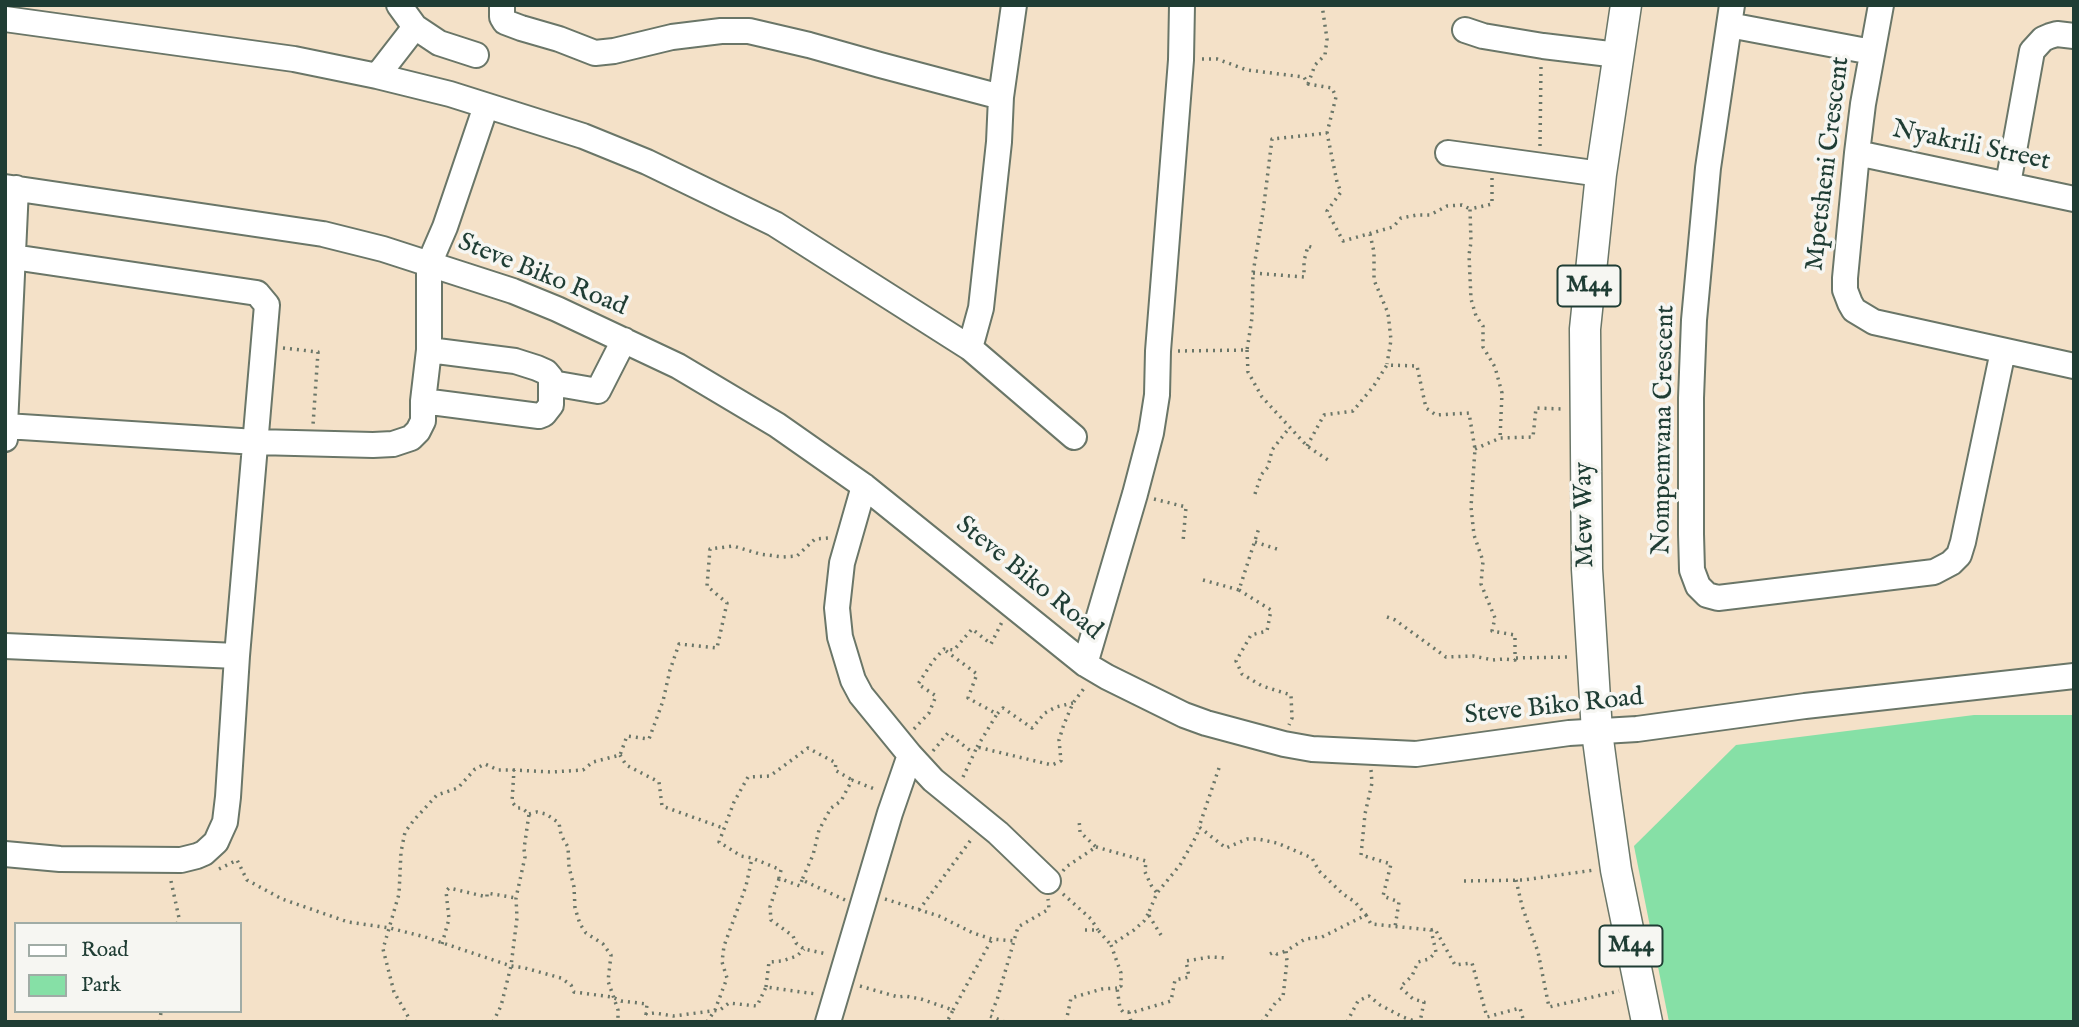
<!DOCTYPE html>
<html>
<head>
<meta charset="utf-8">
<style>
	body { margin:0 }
	#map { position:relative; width:2079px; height:1027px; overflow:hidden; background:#f4e1c8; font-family:"IM FELL English",serif }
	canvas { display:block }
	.frame { position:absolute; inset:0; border:7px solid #1f3d34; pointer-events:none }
	.legend { position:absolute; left:14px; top:922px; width:228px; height:91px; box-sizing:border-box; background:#f6f6f2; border:2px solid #a0aca6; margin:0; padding:9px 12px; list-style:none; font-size:21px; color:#1f3d34 }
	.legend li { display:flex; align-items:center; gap:14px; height:35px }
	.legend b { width:35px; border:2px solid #a0aca6 }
</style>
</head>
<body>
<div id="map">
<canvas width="2079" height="1027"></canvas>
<div class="frame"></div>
<ul class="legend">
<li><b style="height:9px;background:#fff"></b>Road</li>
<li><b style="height:19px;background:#86e0a6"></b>Park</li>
</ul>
</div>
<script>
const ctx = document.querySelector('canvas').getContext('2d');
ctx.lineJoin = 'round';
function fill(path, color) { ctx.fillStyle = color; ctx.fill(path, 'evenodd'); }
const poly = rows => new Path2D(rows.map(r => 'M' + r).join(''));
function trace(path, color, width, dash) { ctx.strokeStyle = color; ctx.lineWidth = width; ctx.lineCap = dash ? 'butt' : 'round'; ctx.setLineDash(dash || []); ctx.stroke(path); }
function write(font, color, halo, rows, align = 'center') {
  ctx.font = font + ' "IM FELL English",serif'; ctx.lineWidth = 7; ctx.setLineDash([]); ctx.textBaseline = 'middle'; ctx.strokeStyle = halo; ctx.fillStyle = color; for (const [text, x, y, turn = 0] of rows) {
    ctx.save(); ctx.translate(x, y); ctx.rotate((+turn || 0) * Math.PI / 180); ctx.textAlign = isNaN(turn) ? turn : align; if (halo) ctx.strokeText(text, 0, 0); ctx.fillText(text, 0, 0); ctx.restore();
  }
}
const green = poly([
	[1974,715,2074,715,2074,1022,1669,1022,1634,846,1736,745]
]);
const path = poly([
	[1202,59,1217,59,1247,70,1304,77,1308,84,1332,88,1336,97,1327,133],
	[1308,84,1315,65,1325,55,1327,39,1322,5],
	[1540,146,1541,66],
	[1492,178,1492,204,1470,209,1471,242,1469,255,1471,299,1476,316,1483,326,1483,347,1495,367,1502,393,1500,438],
	[1370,234,1374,252,1374,280,1388,313,1391,340,1387,364],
	[1253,273,1304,277,1304,261,1308,246,1314,248],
	[283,348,318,352,313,425],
	[1247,350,1248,372,1262,397,1307,446,1331,462],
	[1178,351,1247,350,1252,318,1253,273,1263,212,1272,139,1327,133,1337,182,1341,192,1327,211,1343,241,1393,227,1401,218,1417,215,1430,215,1447,206,1462,205,1470,209],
	[1307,446,1324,415,1353,411,1373,387,1387,365,1417,366,1426,408,1436,415,1469,413,1475,449,1471,507,1474,535,1483,561,1481,584,1495,618,1492,631,1515,635,1515,658,1569,657],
	[1475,449,1500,438,1533,437,1536,408,1563,409],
	[1255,494,1261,475,1268,467,1272,450,1290,427],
	[1154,499,1186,507,1183,542],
	[1255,542,1280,550],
	[1203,580,1239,590,1259,528],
	[1239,590,1271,610,1267,631,1251,635,1236,661,1242,674,1262,686,1291,695,1292,718,1289,725],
	[1387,617,1395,620,1446,657,1473,656,1493,660,1504,659,1515,660,1515,658],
	[946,651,977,674,968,698,997,714,1003,708,1032,728,1045,713,1056,707,1073,703],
	[914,729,929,713,936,696,918,684,933,661,944,649,954,650,972,629,991,644,1002,622],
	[977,747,997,714],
	[933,751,948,733,973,753],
	[620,755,626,765,659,782,662,806,723,828],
	[1219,768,1199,827,1226,848,1247,839,1258,839,1277,843,1312,858,1319,871,1343,894,1355,902,1366,915],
	[1371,770,1372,783,1365,814,1361,855,1391,864,1383,896,1399,902,1395,927],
	[963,777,977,747,1052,765,1061,761,1059,740,1064,724,1073,703,1085,687],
	[529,814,537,812,546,814,559,823,561,835,568,847,569,867,574,887,575,908,580,924,586,933,603,944,611,955,608,981,618,1010,618,1022],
	[1096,847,1146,861,1145,872,1151,885,1157,893],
	[219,869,237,860,247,880,282,899,348,922,390,928,425,937,511,966,525,968,561,978,571,985,574,992,612,997,621,1001,647,1004,646,1014],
	[1063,871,1066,867,1096,847,1080,832,1079,819],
	[779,879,770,907,771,920,793,936,796,943,804,949,827,954],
	[802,880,800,886,779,878,781,870,752,858,741,856,719,842,734,802,748,777,770,776,808,748,836,763,835,770,852,780],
	[1516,880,1522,906,1538,952,1549,1007,1619,991],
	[171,881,179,918,177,924],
	[1464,881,1524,880,1594,870],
	[1063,894,1091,919,1098,930],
	[885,899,939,916,973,933,992,939,1015,941],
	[845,900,802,880,813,855,819,830,831,808,841,801,852,780,877,790],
	[919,910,973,837],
	[1148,914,1144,921,1134,930,1111,945,1121,973,1121,986,1117,988,1120,1008,1123,1012,1134,1012,1171,1001,1175,980,1189,977,1186,961,1210,957,1228,958],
	[1085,930,1098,930,1111,945],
	[1431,930,1435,929,1455,965,1472,963,1487,1017,1520,1008,1524,1022],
	[1161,935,1148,914,1157,893,1180,865,1197,835,1199,827],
	[442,944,449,919,446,891,449,888,487,897,487,893,516,898],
	[1270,954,1274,952,1277,954,1286,951],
	[860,986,898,997,905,996,921,999,953,1010,947,1022],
	[766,987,769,962,782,961,797,956,804,949],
	[953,1010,992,939],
	[1129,1012,1131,1022],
	[160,1022,161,1011],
	[406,1022,409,1018,394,992,383,949,399,894,401,852,405,832,414,820,437,795,458,788,475,769,485,764,498,770,514,770],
	[493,1022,501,1006,511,966,517,918,516,898,525,857,524,849,529,814,522,808,517,808,512,802,514,770,551,772,583,770,593,762,620,755,627,736,649,739,663,701,670,670,679,644,717,648,727,603,707,586,710,549,733,546,760,554,782,557,797,556,815,539,829,538],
	[646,1022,646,1014,655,1013,673,1016,720,1010,729,1003,757,1006,766,987,816,994],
	[707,1022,715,1010,727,978,722,962,724,946,746,886,752,858],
	[1005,1022,990,1016,997,1000,1018,927,1049,909,1048,899],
	[1066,1022,1071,998,1102,989,1117,988],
	[1262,1022,1276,1002,1283,997,1287,961,1286,951,1305,939,1322,937,1366,915,1371,924,1431,930,1436,952,1429,959,1418,962,1412,976,1400,987,1413,999,1424,1002,1420,1022],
	[1347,1022,1358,1001,1369,996,1380,1005,1403,1017,1417,1022]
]);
const minor = poly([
	[399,5,415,27,439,43,476,55],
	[502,5,502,17,505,22,521,28,559,39,595,53,614,51,672,37,721,31,749,31,809,45,880,65,1001,97],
	[1732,5,1708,168,1694,320,1691,398,1691,534,1692,570,1698,586,1707,595,1718,598,1934,572,1951,563,1959,555,1963,542,2003,351],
	[1881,5,1863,104,1857,153,1845,278,1845,290,1850,303,1854,310,1874,322,2074,366],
	[5,19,294,59,377,76,450,94,583,136,647,162,775,224,970,348,1074,437],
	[1729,25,1872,52],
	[1465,30,1483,36,1543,46,1618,55],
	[377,76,415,27],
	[1448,153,1601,174],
	[1857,153,2074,199],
	[2008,184,2032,51,2043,39,2050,36,2057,34,2074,36],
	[5,187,323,234,383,249,513,291,557,309,678,366,777,425,864,486,1085,664,1107,677,1184,715,1206,723,1284,744,1312,749,1416,754,1569,733,1637,729,1805,706,2074,676],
	[5,247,13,257,257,293,267,305,237,656,228,797,225,822,220,833,216,842,204,853,197,856,181,860,60,859,5,854],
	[970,348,981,308,999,142,1001,97,1014,5],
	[552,383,598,391,624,340],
	[423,401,539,416,544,414,551,405,551,378,546,372,537,368,515,361,429,350],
	[5,426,16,188],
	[5,439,6,426,256,442,373,445,393,444,411,438,418,431,423,421,423,401,429,350,429,264,445,227,486,106],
	[864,486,842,563,837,608,840,637,853,680,861,695,910,755,933,780,998,833,1048,881],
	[5,646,237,656],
	[1085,664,1135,494,1151,433,1157,395,1158,351,1181,60,1182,5],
	[828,1022,890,813,910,755]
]);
const major = poly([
	[1626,5,1601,174,1585,329,1587,569,1597,732,1605,792,1616,870,1647,1022]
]);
const shields = [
	[1589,286,63],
	[1631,946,63]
];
const shieldNames = [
	["M44",1589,286],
	["M44",1631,946]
];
const streetNames = [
	["Nyakrili Street",1971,147,12],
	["Mpetsheni Crescent",1829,164,-83],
	["Steve Biko Road",542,276,22],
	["Nompemvana Crescent",1665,430,-89],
	["Mew Way",1586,515,-91],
	["Steve Biko Road",1028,579,39],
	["Steve Biko Road",1554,708,-6]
];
fill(green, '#86e0a6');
trace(minor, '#6a7668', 28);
trace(major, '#6a7668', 33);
trace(path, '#6a7668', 3.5, [2, 5]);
trace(minor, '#fff', 24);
trace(major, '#fff', 30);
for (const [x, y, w] of shields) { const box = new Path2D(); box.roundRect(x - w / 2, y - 20.5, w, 41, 5); ctx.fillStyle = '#f6f6f2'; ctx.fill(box); trace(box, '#1f3d34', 2); }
write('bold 24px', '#1f3d34', null, shieldNames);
write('26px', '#1f3d34', '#f6f6f2', streetNames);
</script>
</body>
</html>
